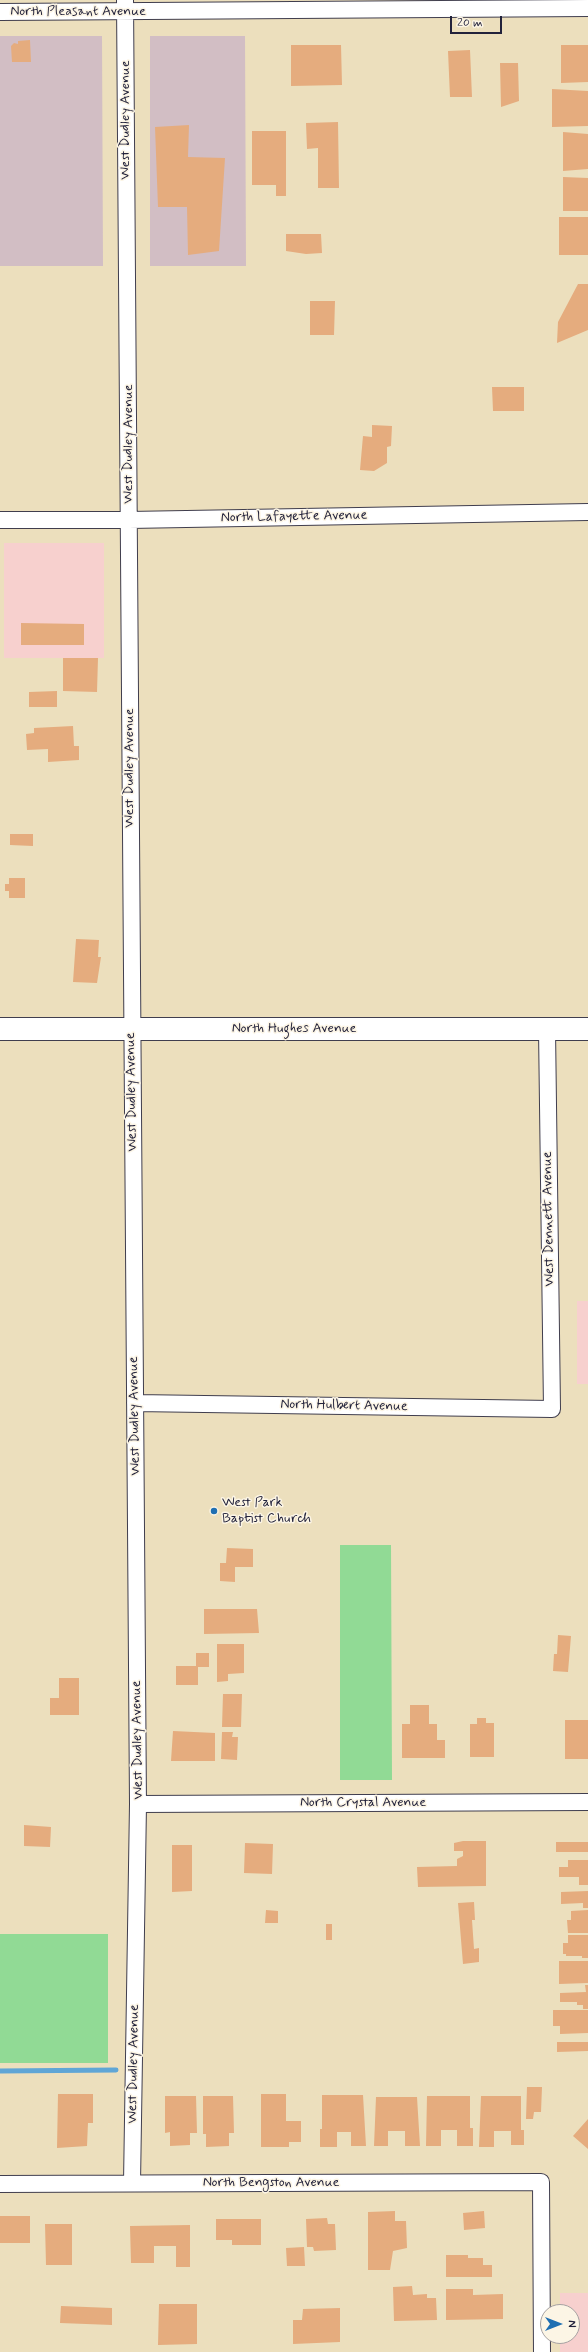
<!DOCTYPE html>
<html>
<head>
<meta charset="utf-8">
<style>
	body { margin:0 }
	#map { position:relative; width:588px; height:2352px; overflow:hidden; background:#ecdfbd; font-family:Mynerve,sans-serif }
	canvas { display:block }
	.north { position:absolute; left:540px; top:2304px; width:40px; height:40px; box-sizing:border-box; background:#fcf5e5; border:1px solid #a5a1a1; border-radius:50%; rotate:90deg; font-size:11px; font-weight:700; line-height:16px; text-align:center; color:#22223b }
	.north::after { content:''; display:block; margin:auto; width:14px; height:18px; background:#1f6fb2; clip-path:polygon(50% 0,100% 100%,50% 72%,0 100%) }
	.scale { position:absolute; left:450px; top:16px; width:52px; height:18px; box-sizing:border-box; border:2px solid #22223b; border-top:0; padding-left:5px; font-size:12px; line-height:14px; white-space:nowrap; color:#22223b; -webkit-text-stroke:3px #fcf5e5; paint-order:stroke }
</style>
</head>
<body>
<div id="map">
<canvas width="588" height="2352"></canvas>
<div class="north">N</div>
<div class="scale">20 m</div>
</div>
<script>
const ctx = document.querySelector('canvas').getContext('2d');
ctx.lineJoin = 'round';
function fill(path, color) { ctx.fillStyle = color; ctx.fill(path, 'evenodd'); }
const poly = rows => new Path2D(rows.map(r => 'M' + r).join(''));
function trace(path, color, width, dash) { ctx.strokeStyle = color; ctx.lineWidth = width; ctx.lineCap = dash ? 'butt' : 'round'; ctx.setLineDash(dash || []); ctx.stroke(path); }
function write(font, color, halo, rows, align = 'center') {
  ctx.font = font + ' Mynerve,sans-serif'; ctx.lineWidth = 3; ctx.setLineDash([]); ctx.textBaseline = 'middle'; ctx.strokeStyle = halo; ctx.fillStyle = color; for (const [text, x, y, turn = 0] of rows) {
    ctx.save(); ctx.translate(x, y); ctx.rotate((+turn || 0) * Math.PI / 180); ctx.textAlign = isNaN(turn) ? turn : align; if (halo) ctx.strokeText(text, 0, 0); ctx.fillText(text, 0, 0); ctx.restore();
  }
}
const built = poly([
	[4,543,104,543,104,658,4,658],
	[577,1301,588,1301,588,1384,577,1384],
	[560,2293,588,2293,588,2352,560,2352,560,2336,572,2336,572,2312,560,2312]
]);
const industrial = poly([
	[0,36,102,36,103,266,0,266],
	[150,36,245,36,246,266,150,266]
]);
const green = poly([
	[340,1545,391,1545,392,1780,340,1780],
	[0,1934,108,1934,108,2063,0,2063]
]);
const stream = poly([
	[0,2071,116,2070]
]);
const building = poly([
	[30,40,31,62,12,62,11,46,14,43,18,44,18,41],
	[291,45,341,45,342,85,291,86],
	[561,45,588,45,588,82,561,83],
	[470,50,472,97,450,97,448,51],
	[500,63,518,63,519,101,501,107],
	[552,89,588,91,588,126,552,127],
	[338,122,339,188,318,188,318,148,307,149,306,123],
	[189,125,188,157,225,158,219,251,188,255,187,207,158,207,155,127],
	[252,131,286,131,286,196,276,196,276,185,252,185],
	[563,132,588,134,588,169,563,171],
	[563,177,588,178,588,211,563,211],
	[559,217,588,217,588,255,559,255],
	[286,234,321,234,322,253,306,254,286,251],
	[578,284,588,284,588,330,557,343,558,322],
	[310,301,335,301,334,335,310,335],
	[492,387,524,387,524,411,493,411],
	[372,425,392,426,391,446,387,447,387,463,374,471,360,470,363,436,372,437],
	[21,623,84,624,84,645,21,645],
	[63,658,98,658,97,692,63,691],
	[57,691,57,707,29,707,29,692],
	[73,726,74,746,79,746,79,760,48,762,48,749,27,750,26,734,34,733,34,728],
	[10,834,33,834,33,846,10,845],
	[9,878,25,878,25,898,9,898,9,891,5,891,5,884,9,884],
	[76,939,99,940,98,957,101,957,97,983,73,982],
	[227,1548,253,1549,253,1567,235,1567,235,1582,220,1581,220,1563,226,1563],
	[204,1609,257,1609,259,1633,204,1634],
	[558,1635,571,1636,568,1672,553,1671,554,1654,557,1654],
	[217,1644,244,1644,244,1673,228,1674,228,1681,217,1682],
	[196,1653,209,1653,209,1667,198,1667,198,1685,176,1685,176,1666,196,1666],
	[59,1678,79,1678,79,1715,50,1715,50,1698,59,1698],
	[223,1694,242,1694,241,1727,222,1727],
	[410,1705,429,1705,429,1724,437,1724,437,1740,445,1740,445,1758,402,1758,402,1724,410,1724],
	[477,1718,486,1718,486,1723,494,1723,494,1757,470,1757,470,1724,477,1724],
	[565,1720,588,1720,588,1759,565,1759],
	[173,1731,215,1733,215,1761,171,1761],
	[222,1732,233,1732,232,1737,238,1737,237,1760,221,1759],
	[24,1825,51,1827,50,1847,24,1846],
	[463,1841,486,1841,486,1886,418,1887,417,1867,457,1866,457,1859,463,1856,463,1851,454,1851,454,1843],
	[556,1842,588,1842,588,1852,556,1852],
	[245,1843,273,1844,272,1874,244,1873],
	[172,1845,192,1845,192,1891,172,1892],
	[568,1860,588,1860,588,1885,579,1885,579,1877,559,1877,559,1867,568,1867],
	[588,1891,588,1908,583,1908,583,1903,561,1904,561,1892],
	[474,1902,475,1920,472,1920,474,1949,479,1948,479,1962,463,1964,458,1903],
	[266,1910,278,1911,278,1923,265,1923],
	[588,1910,588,1933,568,1933,567,1920,571,1920,571,1911],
	[326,1924,332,1924,332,1940,326,1940],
	[568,1935,588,1935,588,1958,582,1958,582,1956,566,1956,566,1954,563,1954,563,1943,568,1943],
	[559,1961,588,1961,588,1983,559,1984],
	[585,1985,588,1985,588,2009,583,2009,583,2005,577,2005,577,2002,560,2002,560,1993,586,1992],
	[553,2010,588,2010,588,2033,560,2034,560,2026,553,2026],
	[557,2042,588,2042,588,2051,557,2052],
	[527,2087,542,2087,541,2112,534,2112,533,2119,526,2119],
	[58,2094,93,2094,93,2123,88,2123,87,2146,57,2148],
	[261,2094,286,2094,286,2121,301,2121,301,2142,289,2142,289,2147,261,2147],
	[322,2095,363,2095,366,2146,351,2146,351,2132,337,2132,337,2147,320,2147,320,2129,322,2129],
	[165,2096,196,2096,197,2133,190,2133,190,2145,170,2146,170,2132,165,2133],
	[203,2096,233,2096,234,2133,229,2133,229,2146,206,2147,206,2134,203,2134],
	[427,2096,470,2096,470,2128,473,2128,473,2146,457,2146,457,2130,441,2130,441,2146,426,2146],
	[481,2096,521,2096,521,2130,524,2130,524,2145,511,2145,511,2131,494,2131,494,2147,479,2147],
	[376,2097,417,2097,420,2146,405,2146,405,2131,388,2131,388,2146,374,2146],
	[588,2119,588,2149,573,2136],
	[395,2211,395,2221,406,2221,407,2248,393,2251,390,2270,368,2270,368,2212],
	[484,2211,485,2228,464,2230,463,2213],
	[0,2216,30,2216,30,2243,0,2243],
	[327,2218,328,2224,335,2224,336,2250,314,2251,313,2247,307,2247,306,2219],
	[216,2219,261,2219,261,2245,232,2245,232,2240,216,2240],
	[45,2224,72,2224,72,2265,46,2265],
	[190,2225,190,2267,176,2267,176,2246,154,2246,154,2263,131,2263,130,2226],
	[304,2247,305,2266,287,2266,286,2248],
	[446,2255,468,2255,468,2258,483,2258,483,2265,492,2265,492,2277,446,2277],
	[412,2286,413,2295,427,2294,427,2298,436,2298,437,2320,394,2321,393,2287],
	[446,2289,473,2289,473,2295,503,2294,503,2319,446,2320],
	[159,2304,197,2304,197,2344,158,2345],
	[61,2306,112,2308,112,2325,60,2323],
	[340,2308,340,2342,293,2344,293,2320,302,2320,303,2309]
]);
const street = poly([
	[125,0,138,1804,132,2183],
	[0,12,588,8],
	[0,520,129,520,588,512],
	[135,1403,552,1409,547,1029],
	[138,1804,588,1802],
	[0,2184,541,2182,542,2352]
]);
const secondary = poly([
	[0,1029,588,1029]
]);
const markers = [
	[214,1511,4,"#1f6fb2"]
];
const streetNames = [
	["North Pleasant Avenue",78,12],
	["West Dudley Avenue",126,120,-90],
	["West Dudley Avenue",129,444,-90],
	["North Lafayette Avenue",294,517,-1],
	["West Dudley Avenue",130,768,-90],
	["North Hughes Avenue",294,1029],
	["West Dudley Avenue",132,1092,-91],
	["West Dennett Avenue",549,1219,-91],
	["North Hulbert Avenue",344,1406,1],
	["West Dudley Avenue",135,1416,-91],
	["West Dudley Avenue",138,1740,-91],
	["North Crystal Avenue",363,1803],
	["West Dudley Avenue",134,2064,-89],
	["North Bengston Avenue",271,2183]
];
const poiNames = [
	["West Park",222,1503],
	["Baptist Church",222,1519]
];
fill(built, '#f7d0ce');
fill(industrial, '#d2bec4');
fill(green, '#91da95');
trace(stream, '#60a6d6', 5);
fill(building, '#e5ac7e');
trace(street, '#403e4e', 18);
trace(secondary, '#403e4e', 24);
trace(street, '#fff', 16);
trace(secondary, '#fff', 22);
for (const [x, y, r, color] of markers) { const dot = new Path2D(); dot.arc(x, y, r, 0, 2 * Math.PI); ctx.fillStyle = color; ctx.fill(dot); trace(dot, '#fcf5e5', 1.5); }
write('14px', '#22223b', '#fcf5e5', streetNames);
write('14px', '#22223b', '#fcf5e5', poiNames, 'left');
</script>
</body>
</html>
